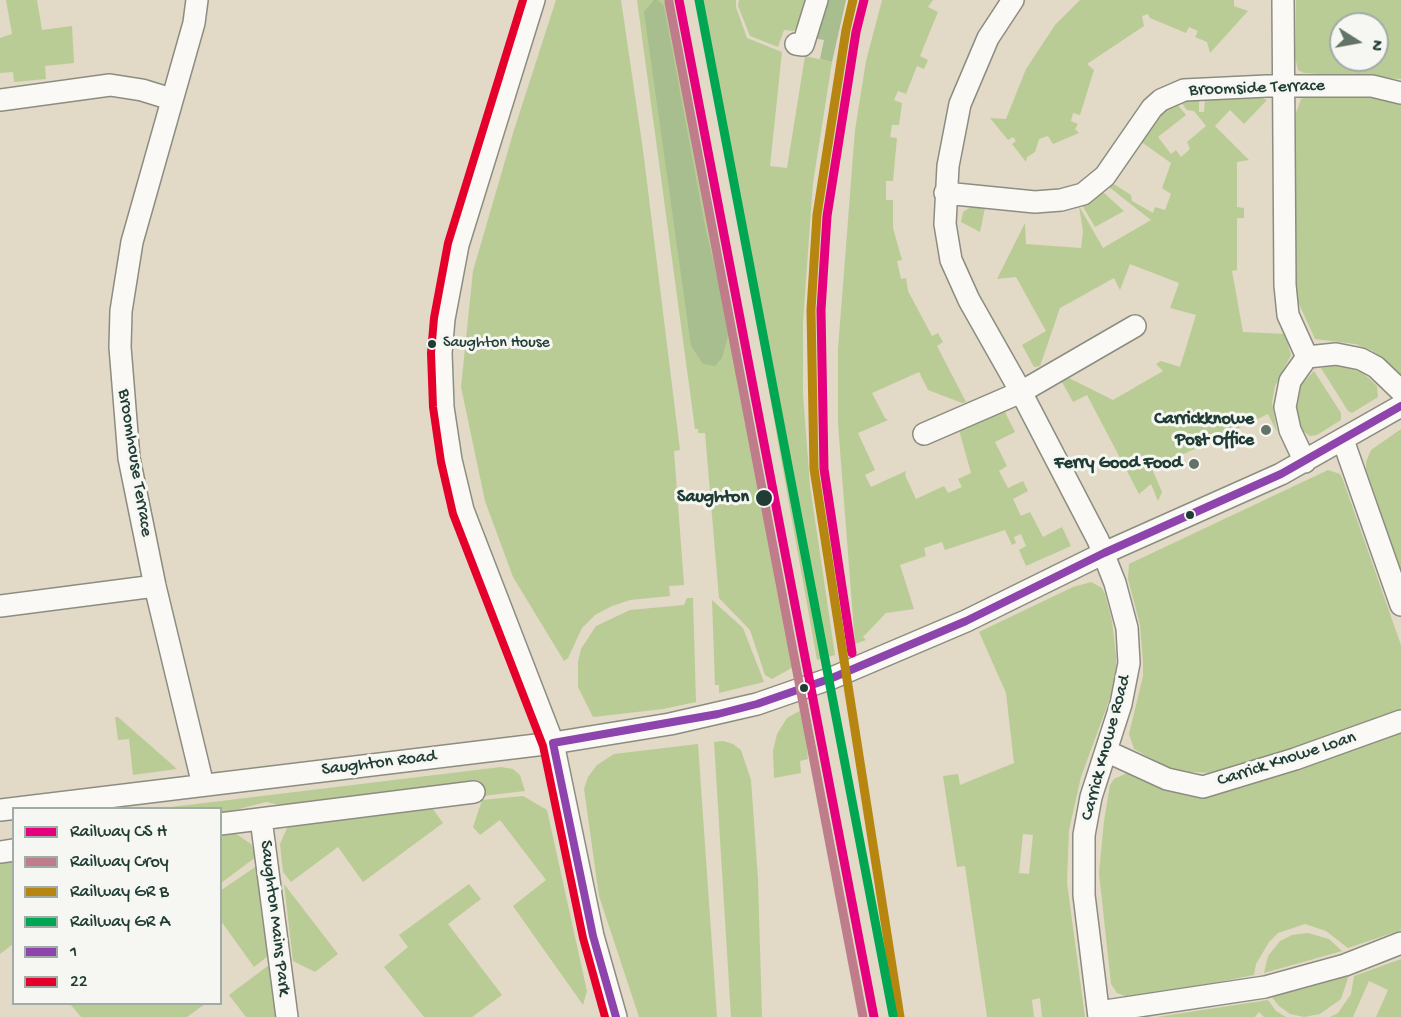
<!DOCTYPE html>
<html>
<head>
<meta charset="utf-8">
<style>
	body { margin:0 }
	#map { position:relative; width:1401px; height:1017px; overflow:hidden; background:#e2d9c6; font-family:"Gochi Hand",sans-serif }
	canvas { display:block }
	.legend { position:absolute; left:12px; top:807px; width:210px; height:198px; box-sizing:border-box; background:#f6f6f2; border:2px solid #a0aca6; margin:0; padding:8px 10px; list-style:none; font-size:18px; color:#1f3d34 }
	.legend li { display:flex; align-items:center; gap:12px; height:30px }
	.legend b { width:30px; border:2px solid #a0aca6 }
	.north { position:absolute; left:1329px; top:12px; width:60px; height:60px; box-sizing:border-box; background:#f6f6f2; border:2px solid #a0aca6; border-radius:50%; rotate:101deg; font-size:16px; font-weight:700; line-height:24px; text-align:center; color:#1f3d34 }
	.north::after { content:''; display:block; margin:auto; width:21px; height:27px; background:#637467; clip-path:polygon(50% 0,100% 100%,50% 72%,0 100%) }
</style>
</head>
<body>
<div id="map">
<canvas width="1401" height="1017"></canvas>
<ul class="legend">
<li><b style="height:8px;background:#e5007d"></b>Railway CS H</li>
<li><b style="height:8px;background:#bf7c8b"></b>Railway Croy</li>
<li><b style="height:8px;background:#b68610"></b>Railway GR B</li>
<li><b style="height:8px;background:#00a651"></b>Railway GR A</li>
<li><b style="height:8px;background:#8e44ad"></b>1</li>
<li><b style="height:8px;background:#e4002b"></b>22</li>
</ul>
<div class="north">N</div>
</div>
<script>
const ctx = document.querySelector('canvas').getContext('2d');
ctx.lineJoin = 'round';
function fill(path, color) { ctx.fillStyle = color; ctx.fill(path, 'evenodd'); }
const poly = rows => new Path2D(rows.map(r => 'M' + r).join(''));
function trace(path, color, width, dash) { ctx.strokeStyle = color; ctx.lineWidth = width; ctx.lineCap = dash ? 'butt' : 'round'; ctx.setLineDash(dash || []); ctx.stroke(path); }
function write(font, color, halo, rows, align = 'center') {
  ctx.font = font + ' "Gochi Hand",sans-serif'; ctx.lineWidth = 6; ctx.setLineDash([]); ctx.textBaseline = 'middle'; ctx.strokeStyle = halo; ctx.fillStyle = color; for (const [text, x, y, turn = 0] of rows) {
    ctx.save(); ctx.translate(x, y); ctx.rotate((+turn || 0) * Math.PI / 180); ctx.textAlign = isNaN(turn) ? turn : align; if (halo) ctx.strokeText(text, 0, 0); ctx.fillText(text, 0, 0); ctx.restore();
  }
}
const green = poly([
	[6,0,37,0,42,30,72,26,74,63,45,66,46,79,14,82,13,72,0,73,0,38,12,34],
	[556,0,621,0,643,150,680,450,674,451,684,585,669,586,670,596,630,600,612,606,595,615,582,628,568,658,564,661,513,577,485,501,461,387,473,271,514,130],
	[637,0,667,0,795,666,772,679,765,675,750,630,719,598,705,433,698,433,698,429,695,429],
	[699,0,736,0,736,7,747,38,782,52,770,166,787,168,805,56,832,62,813,183,803,321,803,394,810,486,835,655,817,660],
	[739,0,807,0,799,27,793,31,784,30,778,47,750,36,738,6],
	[882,0,933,0,928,7,938,12,920,56,928,60,924,69,917,66,906,94,898,91,894,100,902,103,899,125,892,125,890,137,897,138,893,181,886,181,886,200,893,200,893,228,902,260,897,261,901,279,906,278,908,291,932,336,938,333,943,342,937,346,966,402,962,403,928,390,919,372,872,393,885,418,888,420,858,433,875,470,865,475,871,487,906,471,905,475,916,499,944,486,948,493,962,487,958,479,971,473,959,430,1004,410,1015,432,995,442,1007,466,999,471,1008,488,1023,481,1028,491,1013,499,1021,516,1030,512,1043,537,1062,527,1071,546,1026,566,1019,550,1026,546,1021,534,1014,537,1016,543,1012,545,1005,530,945,550,942,542,924,548,926,556,900,565,914,609,886,613,863,637,866,640,855,644,838,424,838,349,855,130,866,61],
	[1080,0,1234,0,1234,6,1248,11,1210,53,1207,42,1195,37,1198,31,1189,27,1186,33,1150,18,1148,14,1142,16,1144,26,1087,64,1094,70,1080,115,1073,113,1071,121,1078,124,1075,129,1079,133,1053,144,1048,136,1039,139,1035,152,1027,157,1026,162,1012,144,1016,141,1013,137,1008,140,990,118,1006,119,1026,69,1055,25],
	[1296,0,1401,0,1401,79,1304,73,1298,70,1295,57],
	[1341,24,1377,24,1377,60,1341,60],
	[1308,96,1377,96,1401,102,1401,378,1382,358,1371,350,1355,344,1315,339,1295,295,1296,113,1301,99],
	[1199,97,1199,112,1204,112,1205,97,1260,97,1267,100,1244,124,1230,110,1215,126,1249,160,1237,162,1237,207,1244,208,1244,218,1237,218,1237,270,1232,271,1243,332,1285,334,1291,355,1275,386,1272,402,1277,432,1268,414,1152,469,1162,492,1158,501,1151,484,1139,494,1087,395,1073,402,1062,382,1069,378,1113,400,1163,371,1156,364,1161,361,1180,367,1196,315,1170,308,1179,283,1130,264,1120,290,1114,278,1060,308,1040,366,1034,367,1022,345,1046,331,1016,277,997,279,1025,223,1026,244,1081,248,1083,231,1079,206,1103,248,1151,220,1109,187,1112,183,1131,195,1132,201,1153,213,1155,207,1165,210,1171,194,1162,188,1171,163,1140,141,1158,116,1177,104,1186,115,1158,137,1171,154,1176,150,1181,157,1190,149,1187,142,1206,126,1194,111,1187,110,1181,102],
	[1103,192,1124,211,1095,227,1082,205],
	[971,207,985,208,980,232,961,222,963,212],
	[1333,365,1362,372,1377,386,1378,397,1352,413,1348,411,1321,368],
	[1314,371,1341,413,1341,420,1317,435,1310,436,1300,429,1295,411,1299,387],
	[1401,429,1401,571,1366,469,1366,462,1371,450],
	[1328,470,1340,474,1343,480,1401,645,1401,711,1239,766,1211,773,1174,771,1134,749,1129,734,1143,676,1143,662,1140,625,1128,579,1129,564],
	[1091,582,1102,588,1105,594,1112,621,1116,655,1116,674,1110,698,1081,777,1069,830,1067,883,1085,1017,1042,1017,1040,998,1032,1000,1034,1017,987,1017,965,866,957,867,943,776,958,774,960,785,1014,763,1006,693,979,632,1073,587],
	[1023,834,1033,835,1029,874,1019,873],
	[687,598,693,598,696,702,663,709,593,717,578,687,578,662,581,649,596,626,630,610,684,605],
	[712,600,743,628,764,682,719,693,719,685,715,685],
	[803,709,808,759,800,761,801,773,774,778,773,751,777,734,787,718],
	[115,717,118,717,177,769,133,775,129,739,118,740],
	[1401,729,1401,930,1348,948,1326,931,1305,924,1278,933,1269,942,1256,964,1254,975,1142,997,1131,998,1117,993,1111,984,1099,873,1104,821,1110,785,1114,779,1127,773,1184,795,1208,796,1261,781],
	[723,741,733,744,741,750,751,780,758,879,762,1017,731,1017,714,742],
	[698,744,717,1017,639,1017,599,896,584,789,588,777,597,765,614,754],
	[501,767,513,769,520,775,525,791,483,796,480,782,290,807,266,802,239,809,234,813,221,815,220,808,163,808],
	[523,796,547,810,587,991,583,1005,513,906,546,880,500,820,480,835,473,827,482,800],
	[430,805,443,823,363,882,338,847,291,882,283,872,280,844,287,828,295,824],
	[235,833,251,844,256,857,221,883,220,834],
	[13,859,13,944,0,954,0,860],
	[258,865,268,956,254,967,221,921,220,891],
	[284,884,338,954,315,972,293,961],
	[469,884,481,899,448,924,502,995,472,1017,424,1017,384,967,408,947,399,935],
	[1308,933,1329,939,1342,951,1264,973,1268,956,1280,941,1292,935],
	[1401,959,1401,1017,1376,1017,1388,990,1369,981,1353,1017,1330,1017,1338,1013,1351,994,1354,976],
	[269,965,275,1017,246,1017,229,995],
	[1349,975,1341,999,1320,1014,1304,1017,1290,1014,1279,1006,1270,995],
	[1268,1000,1276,1011,1286,1017,1264,1017,1259,1012,1255,1017,1157,1017],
	[70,1004,205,1004,187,1017,81,1017]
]);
const forest = poly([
	[654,0,658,0,664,6,706,231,722,296,728,336,722,358,715,366,703,364,691,346,644,12],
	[824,0,846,0,832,62,820,59,824,40,813,38]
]);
const minor = poly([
	[197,0,194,23,132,242,121,311,120,347,129,458,155,586,203,785],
	[534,0,458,245,444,319,441,353,443,407,451,460,463,510,553,743,593,936,616,1017],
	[1013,0,988,38,960,104,948,166,945,224,951,260,969,300,1021,392,1098,540,1115,583,1127,628,1129,663,1121,704,1091,797,1084,835,1084,895,1099,1017],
	[1283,0,1285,285,1288,315,1307,357],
	[796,44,803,45,817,0],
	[0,100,110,85,142,90,171,99],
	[945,193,1035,202,1061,200,1083,194,1105,176,1152,108,1161,100,1184,90,1267,86,1372,86,1401,93],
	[924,434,1021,392,1135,326],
	[1343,440,1401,605],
	[1305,462,1290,430,1285,407,1290,381,1307,357,1336,354,1361,359,1376,367,1401,391],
	[0,606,155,586],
	[1106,751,1167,779,1203,787,1295,759,1401,721],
	[0,810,553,743,670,724,757,704,832,678,966,621,1104,553,1281,474,1401,406],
	[261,819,287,1017],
	[220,824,474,792],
	[0,852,14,850],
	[1099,1012,1265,987,1345,965,1401,943]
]);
const bus1 = poly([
	[553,743,718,714,757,704,832,678,966,621,1104,553,1281,474,1401,406],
	[553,743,593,936,616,1017]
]);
const bus2 = poly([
	[523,0,448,243,434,318,431,353,433,407,441,462,453,514,543,746,583,938,605,1017]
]);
const rail1 = poly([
	[679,0,874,1017],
	[852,653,824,469,821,310,827,216,856,32,864,0]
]);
const rail2 = poly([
	[669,2,863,1017]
]);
const rail3 = poly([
	[853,0,846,30,817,215,811,310,814,469,900,1017]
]);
const rail4 = poly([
	[699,0,893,1015]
]);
const markers = [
	[432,344,5,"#1f3d34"],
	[1266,430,6,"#637467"],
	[1194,464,6,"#637467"],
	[764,498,9,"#1f3d34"],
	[1190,515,5,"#1f3d34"],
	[804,688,5,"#1f3d34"]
];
const busNames = [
	["Saughton House",443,344]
];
const streetNames = [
	["Broomside Terrace",1257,89,-2],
	["Broomhouse Terrace",134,463,81],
	["Carrick Knowe Road",1107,748,-75],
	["Carrick Knowe Loan",1287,760,-18],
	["Saughton Road",379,764,-7],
	["Saughton Mains Park",274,918,83]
];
const poiNames = [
	["Carrickknowe",1254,420],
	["Post Office",1254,441],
	["Ferry Good Food",1182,464]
];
const stopNames = [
	["Saughton",749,498]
];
fill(green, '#bacc95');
fill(forest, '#a9be8e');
trace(minor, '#8c8d81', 24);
trace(minor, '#fbf9f6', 21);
trace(bus1, '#8e44ad', 8);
trace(bus2, '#e4002b', 8);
trace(rail1, '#e5007d', 9);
trace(rail2, '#bf7c8b', 9);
trace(rail3, '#b68610', 9);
trace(rail4, '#00a651', 9);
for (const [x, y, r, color] of markers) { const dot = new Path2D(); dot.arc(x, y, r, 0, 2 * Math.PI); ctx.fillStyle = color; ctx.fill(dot); trace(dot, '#f6f6f2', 2); }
write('16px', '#1f3d34', '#f6f6f2', busNames, 'left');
write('18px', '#1f3d34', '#f6f6f2', streetNames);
write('bold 18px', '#1f3d34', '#f6f6f2', poiNames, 'right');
write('bold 18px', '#1f3d34', '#f6f6f2', stopNames, 'right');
</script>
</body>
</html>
